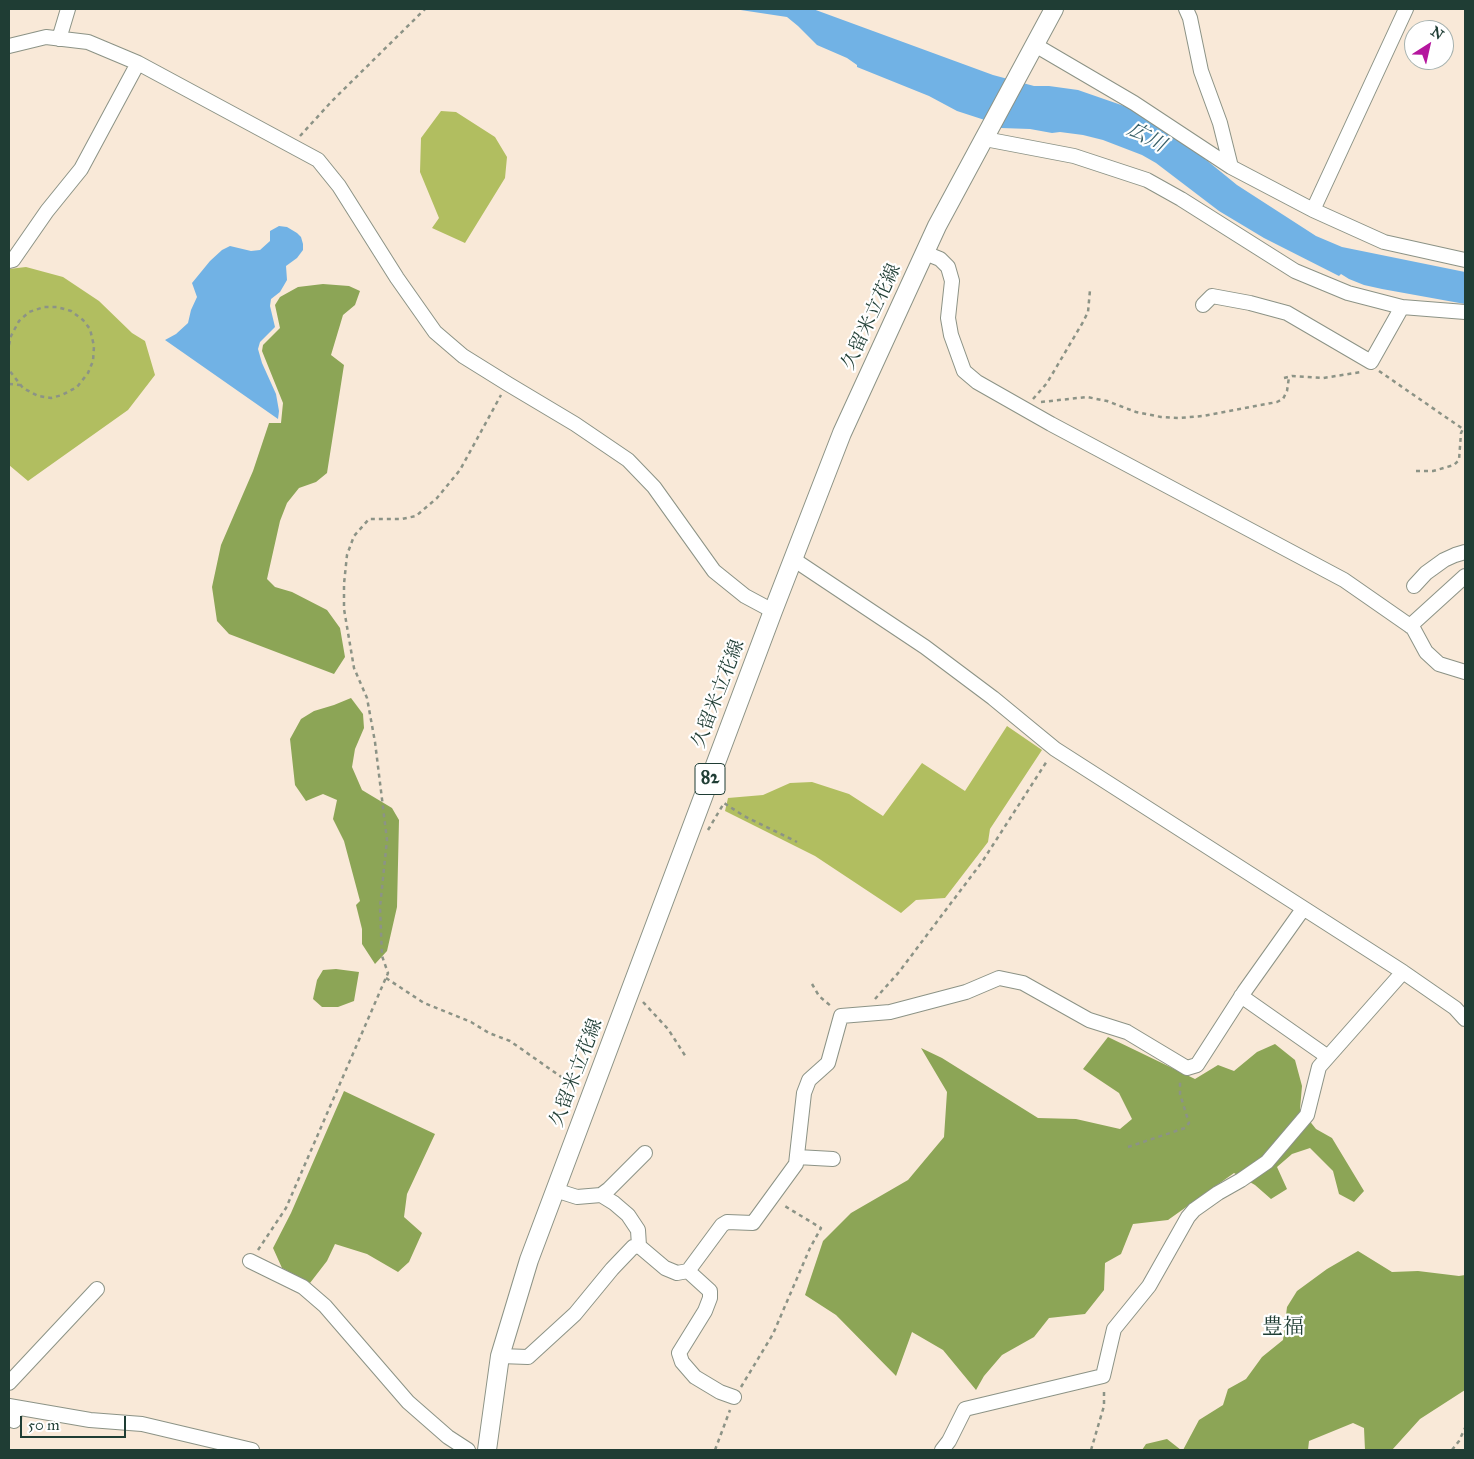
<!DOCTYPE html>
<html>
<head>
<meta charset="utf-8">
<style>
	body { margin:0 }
	#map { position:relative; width:1474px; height:1459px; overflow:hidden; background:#f9e9d8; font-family:"IM FELL Great Primer",serif }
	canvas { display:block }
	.frame { position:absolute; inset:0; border:10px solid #1f3d34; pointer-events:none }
	.north { position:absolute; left:1404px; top:20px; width:50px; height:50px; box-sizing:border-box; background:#fff; border:1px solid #a5b1ae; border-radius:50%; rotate:35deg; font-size:14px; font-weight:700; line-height:20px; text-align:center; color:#1f3d34 }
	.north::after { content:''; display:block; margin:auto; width:18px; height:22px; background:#b5179e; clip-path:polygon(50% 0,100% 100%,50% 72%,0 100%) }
	.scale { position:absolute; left:20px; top:1416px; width:106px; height:22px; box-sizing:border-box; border:2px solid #1f3d34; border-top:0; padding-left:6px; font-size:15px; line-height:18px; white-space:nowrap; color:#1f3d34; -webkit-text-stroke:4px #fff; paint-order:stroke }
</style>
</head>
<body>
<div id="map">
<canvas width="1474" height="1459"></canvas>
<div class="frame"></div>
<div class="north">N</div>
<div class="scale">50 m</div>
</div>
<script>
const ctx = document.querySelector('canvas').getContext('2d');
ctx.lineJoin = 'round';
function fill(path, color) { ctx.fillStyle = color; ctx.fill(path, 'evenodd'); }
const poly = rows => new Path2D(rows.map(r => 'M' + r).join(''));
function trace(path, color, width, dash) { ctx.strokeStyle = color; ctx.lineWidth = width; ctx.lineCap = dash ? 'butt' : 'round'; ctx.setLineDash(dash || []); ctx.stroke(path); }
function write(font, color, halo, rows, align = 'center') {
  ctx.font = font + ' "IM FELL Great Primer","Noto Serif JP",serif'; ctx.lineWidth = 4.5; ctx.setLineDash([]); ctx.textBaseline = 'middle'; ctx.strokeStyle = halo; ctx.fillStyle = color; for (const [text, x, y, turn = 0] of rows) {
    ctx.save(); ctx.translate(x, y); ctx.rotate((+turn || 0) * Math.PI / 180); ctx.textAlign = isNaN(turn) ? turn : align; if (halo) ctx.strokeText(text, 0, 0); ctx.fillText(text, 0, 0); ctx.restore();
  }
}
const green = poly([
	[441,111,456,112,495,137,507,157,505,178,465,243,432,228,439,218,420,172,421,138],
	[26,267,63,277,99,301,132,333,145,341,155,375,128,410,28,481,9,465,9,269],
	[1007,726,1042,750,990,829,988,842,945,898,916,900,901,913,815,856,725,811,728,798,763,795,790,783,812,782,849,794,883,816,922,763,965,791]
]);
const forest = poly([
	[323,284,349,286,360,291,355,305,343,315,331,355,344,365,327,473,316,482,299,488,287,503,280,521,267,579,275,587,292,592,327,610,340,628,345,657,334,674,229,634,217,621,212,587,221,545,253,471,269,423,281,423,283,403,262,351,263,345,280,328,275,305,280,297,298,287],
	[351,698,363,714,364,728,355,749,352,767,362,790,392,808,399,820,397,907,387,951,375,964,362,944,362,929,356,905,360,901,344,841,333,819,337,800,323,794,306,801,295,785,290,739,301,719,314,711,334,705],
	[336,969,359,972,354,1001,338,1007,322,1007,313,999,317,980,323,970],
	[1108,1037,1195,1079,1218,1065,1234,1071,1257,1052,1275,1044,1295,1060,1302,1086,1300,1109,1316,1129,1332,1138,1364,1191,1354,1202,1339,1194,1333,1171,1310,1148,1292,1154,1277,1167,1287,1189,1271,1199,1255,1185,1234,1173,1168,1220,1133,1224,1121,1254,1105,1263,1104,1290,1085,1314,1049,1318,1034,1337,1002,1355,984,1376,976,1390,943,1350,912,1332,896,1376,836,1315,805,1295,823,1241,851,1213,908,1180,944,1137,947,1092,921,1048,942,1058,1038,1118,1076,1119,1120,1129,1132,1119,1119,1093,1083,1069],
	[344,1091,435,1134,407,1194,404,1217,422,1233,409,1262,398,1272,367,1254,335,1244,327,1261,310,1283,282,1268,273,1248,291,1213],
	[1358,1251,1392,1272,1418,1271,1459,1276,1465,1275,1465,1390,1420,1419,1392,1450,1365,1450,1364,1428,1353,1423,1309,1441,1308,1450,1183,1450,1199,1420,1223,1405,1228,1389,1246,1379,1262,1357,1283,1340,1287,1307,1297,1291,1327,1269],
	[1167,1439,1181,1450,1142,1450,1146,1444]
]);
const water = poly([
	[734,9,813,9,993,75,1034,86,1049,86,1078,90,1127,107,1141,114,1188,145,1237,185,1316,236,1342,247,1465,272,1465,304,1382,289,1364,285,1349,279,1341,274,1339,276,1264,238,1219,211,1156,163,1142,155,1103,140,1083,135,1060,132,1052,133,1030,129,1001,128,997,124,957,111,929,96,857,67,857,65,847,58,817,45,798,26,787,17],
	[279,226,287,227,297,233,301,237,303,244,303,250,297,258,286,266,287,280,280,292,271,299,270,306,275,327,260,342,258,349,262,363,276,394,279,411,278,419,165,340,176,334,188,323,191,310,197,297,192,283,210,261,222,250,230,246,251,251,260,250,270,241,270,231]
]);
const path = poly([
	[300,136,332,101,425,9],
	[9,345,11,336,19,321,29,312,44,307,57,307,71,311,83,320,90,329,94,346,93,361,88,373,77,387,62,395,51,398,38,396,23,388,9,370],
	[1379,371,1463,429],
	[1284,378,1292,376,1323,378,1361,372],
	[9,384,20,385],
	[1033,399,1047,383,1083,322,1088,312,1090,290],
	[1041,402,1087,397,1107,401,1136,412,1161,417,1179,418,1203,416,1277,402,1283,399,1287,391,1289,377],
	[1416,471,1433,471,1454,465,1459,460,1461,433,1463,429,1465,431],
	[708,830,724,803,744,816,797,842],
	[386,978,424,1003,471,1022,489,1033,510,1041,577,1088],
	[812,984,819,996,832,1007],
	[875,999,899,972,982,862,1047,761],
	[643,1002,668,1029,686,1057],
	[1128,1147,1185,1128,1189,1123,1180,1094,1180,1079],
	[258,1250,286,1208,388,973,382,956,380,907,387,840,375,742,367,698,354,668,344,609,344,584,347,555,354,536,369,519,402,519,416,516,437,498,460,470,501,395],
	[741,1387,773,1334,810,1248,821,1228,783,1205],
	[715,1450,730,1410],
	[1091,1450,1104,1406,1104,1389],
	[1452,1450,1459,1441,1465,1428]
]);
const minor = poly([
	[1186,9,1190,18,1201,71,1220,123,1231,167],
	[59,39,68,9],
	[1035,45,1134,103,1231,167,1313,210,1384,242,1465,260],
	[9,46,46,37,88,42,138,63,318,160,339,186,397,278,435,332,463,356,508,384,575,424,628,460,654,487,714,571,745,596,773,611],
	[985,139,1074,156,1147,180,1181,199,1295,271,1348,293,1402,307,1465,312],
	[1313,210,1406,9],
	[925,253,940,259,948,267,952,281,948,318,951,335,964,371,977,382,1051,424,1344,580,1413,628,1426,652,1439,664,1465,672],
	[9,261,13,260,47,211,81,169,138,63],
	[1203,305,1212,296,1250,303,1287,313,1371,362,1402,307],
	[793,559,925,647,993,698,1055,749,1403,972,1455,1008,1465,1019],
	[1414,586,1426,573,1444,560,1455,555,1465,552],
	[1410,626,1465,576],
	[1241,996,1328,1057],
	[797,1157,833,1159],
	[555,1190,577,1197,601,1195,609,1189,645,1153],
	[601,1195,614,1203,628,1215,638,1230,639,1246],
	[250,1261,303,1287,325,1306,408,1402,448,1437,468,1450],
	[688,1271,710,1291,710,1298,705,1311,679,1353,682,1362,695,1377,720,1392,734,1397],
	[500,1356,528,1357,575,1314,612,1269,633,1247,639,1246,665,1268,677,1273,688,1271,722,1225,727,1222,753,1223,796,1164,804,1093,809,1080,828,1063,841,1016,890,1012,966,992,999,978,1023,983,1089,1020,1127,1032,1187,1068,1197,1065,1244,992,1303,909],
	[9,1383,97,1289],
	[9,1406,90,1420,142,1424,252,1450],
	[14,1421,15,1407],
	[942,1450,949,1441,965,1409,1103,1376,1114,1329,1149,1286,1188,1217,1194,1210,1218,1193,1241,1180,1267,1162,1307,1115,1319,1067,1403,972]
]);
const major = poly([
	[487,1450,500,1356,529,1260,773,611,842,433,937,226,1054,9]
]);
const shields = [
	[710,779,30]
];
const shieldNames = [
	["82",710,779]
];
const streetNames = [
	["久留米立花線",872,317,-65],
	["久留米立花線",719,694,-69],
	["久留米立花線",577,1073,-69]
];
const waterNames = [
	["広川",1146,138,28]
];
const quarterNames = [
	["豊福",1283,1328]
];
fill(green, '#b1be60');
fill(forest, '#8ca556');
fill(water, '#71b2e5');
trace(minor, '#8c9386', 16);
trace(major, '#8c9386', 20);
trace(path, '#8c9386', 2.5, [4, 4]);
trace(minor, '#fff', 14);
trace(major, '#fff', 18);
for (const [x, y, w] of shields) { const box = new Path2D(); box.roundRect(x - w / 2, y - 15.5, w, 31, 4); ctx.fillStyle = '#fff'; ctx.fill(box); trace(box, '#1f3d34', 1); }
write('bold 18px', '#1f3d34', null, shieldNames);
write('19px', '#1f3d34', '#fff', streetNames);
write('italic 20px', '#386069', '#fff', waterNames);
write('21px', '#1f3d34', '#fff', quarterNames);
</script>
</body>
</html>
